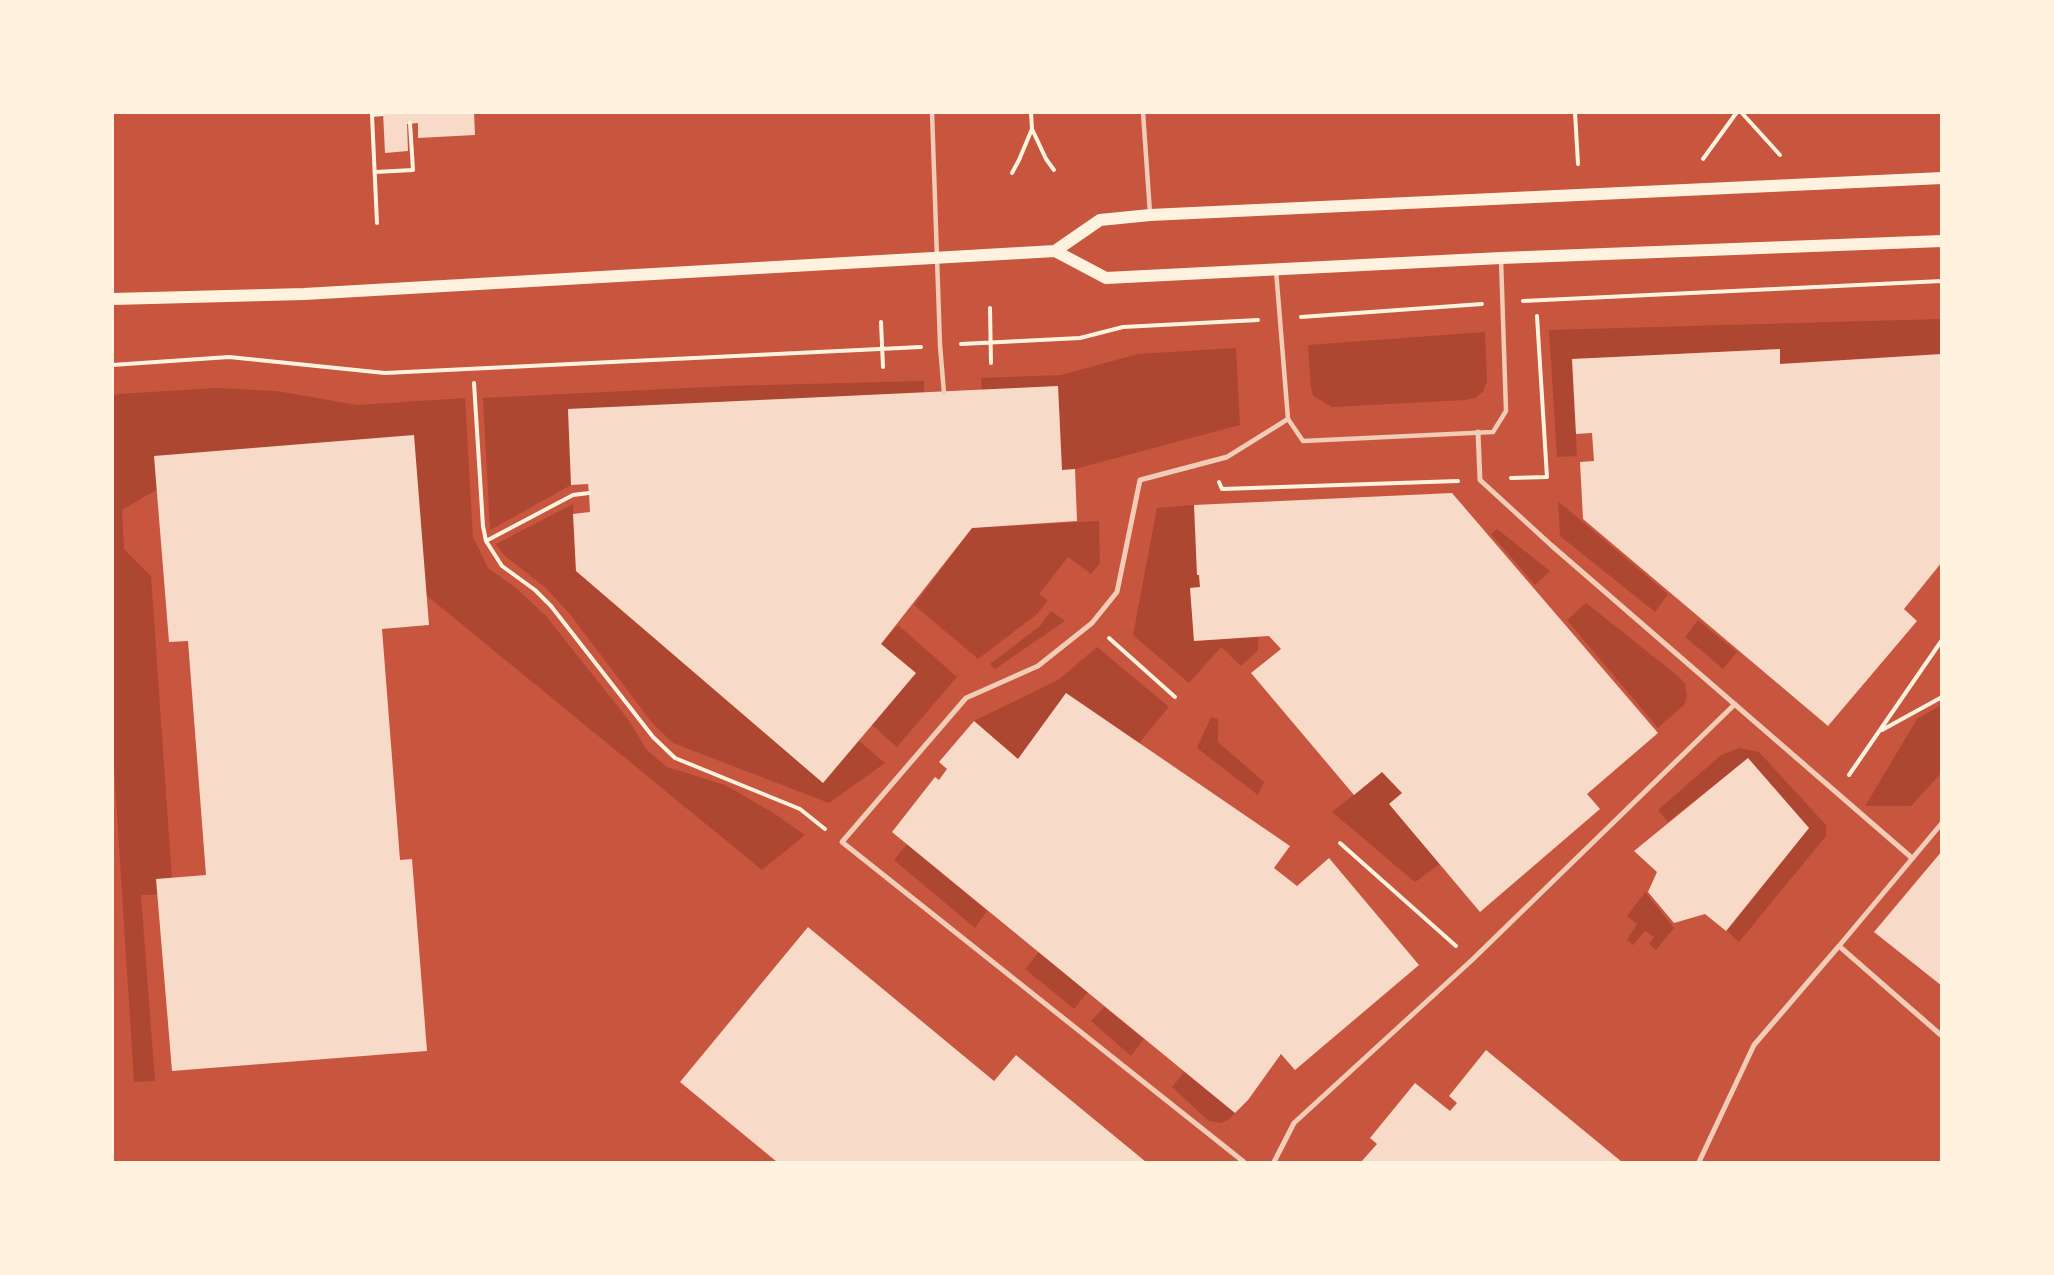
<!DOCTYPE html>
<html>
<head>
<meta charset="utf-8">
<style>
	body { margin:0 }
	#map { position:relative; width:2054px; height:1275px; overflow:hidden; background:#c8553d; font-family:Cabin,sans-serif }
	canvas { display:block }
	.frame { position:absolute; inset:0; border:114px solid #fff3e0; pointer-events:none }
</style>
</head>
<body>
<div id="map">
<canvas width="2054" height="1275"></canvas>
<div class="frame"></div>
</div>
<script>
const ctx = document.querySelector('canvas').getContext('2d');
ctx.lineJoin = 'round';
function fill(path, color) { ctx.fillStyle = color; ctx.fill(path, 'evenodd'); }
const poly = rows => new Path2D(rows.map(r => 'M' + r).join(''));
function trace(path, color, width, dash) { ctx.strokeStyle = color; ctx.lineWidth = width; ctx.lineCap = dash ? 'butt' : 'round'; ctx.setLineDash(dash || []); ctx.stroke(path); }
const green = poly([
	[1941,319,1941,354,1780,364,1780,349,1572,359,1577,456,1557,457,1549,330],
	[1485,332,1487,381,1483,392,1475,398,1465,400,1332,407,1313,396,1311,387,1308,345],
	[1236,348,1240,425,1075,469,1062,470,1058,386,982,391,981,378,1061,375,1138,354],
	[924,381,924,393,568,409,571,485,490,530,483,398,727,386],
	[216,388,277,391,357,405,465,398,473,537,488,568,516,588,545,615,628,719,646,749,667,767,725,785,775,814,805,835,762,870,415,586,168,483,122,510,124,549,151,576,173,894,141,895,155,1081,134,1082,113,751,112,396,119,394],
	[1558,501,1668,594,1655,612,1560,536],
	[573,504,576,571,823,783,858,740,885,763,829,803,673,743,653,724,569,613,546,588,505,556,496,544],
	[1194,505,1200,587,1190,588,1194,641,1258,637,1258,650,1241,666,1221,647,1189,683,1133,635,1157,508],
	[1099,521,1100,563,1091,574,1068,557,1039,594,1048,600,1037,614,978,659,914,605,972,528],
	[1497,529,1550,571,1535,585,1491,534],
	[1586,603,1678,676,1685,684,1687,696,1684,705,1658,728,1567,620],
	[1051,611,1065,621,995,669,990,664,1040,626],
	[1698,620,1737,652,1723,669,1685,637],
	[898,625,957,677,897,747,871,724,916,673,881,644],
	[1097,647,1169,707,1139,743,1066,693,1018,759,974,721,1058,680],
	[1941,705,1941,773,1911,806,1865,806,1917,719],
	[1211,717,1218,719,1218,742,1264,782,1258,795,1197,748],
	[1740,748,1759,752,1826,825,1826,836,1739,942,1727,931,1809,828,1748,758,1668,822,1658,810,1721,755],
	[1382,772,1402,793,1389,804,1440,864,1415,882,1332,812],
	[907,844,987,911,975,928,894,860],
	[1645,892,1674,928,1656,950,1649,944,1654,937,1645,931,1633,945,1627,940,1637,924,1627,916],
	[1039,952,1088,992,1074,1009,1025,969],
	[1104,1007,1144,1039,1131,1056,1091,1021],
	[1184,1072,1235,1113,1228,1120,1221,1123,1209,1121,1172,1087]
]);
const building = poly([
	[383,112,474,112,475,135,418,138,418,123,407,124,408,151,385,153],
	[1780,349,1780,364,1942,354,1942,562,1904,609,1917,621,1828,726,1583,519,1580,462,1594,461,1592,433,1576,434,1572,359],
	[1058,386,1062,470,1075,469,1077,521,972,528,881,644,916,673,823,783,576,571,573,514,590,512,589,493,588,484,571,485,568,409],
	[414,435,429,625,382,629,400,860,412,859,427,1051,172,1071,156,879,206,875,188,641,169,642,154,456],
	[1452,493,1658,733,1587,794,1600,809,1480,912,1389,804,1402,793,1382,772,1354,795,1251,673,1281,649,1269,636,1194,641,1190,588,1200,587,1199,575,1197,575,1194,505],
	[1066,693,1290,846,1274,868,1297,886,1329,858,1419,965,1295,1070,1281,1054,1248,1100,1235,1113,892,832,935,777,939,780,947,769,939,762,974,721,1018,759],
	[1748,758,1809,828,1726,931,1705,914,1674,923,1648,892,1657,872,1634,851],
	[1942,851,1942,986,1874,932],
	[808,927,994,1081,1016,1055,1146,1162,777,1162,680,1082],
	[1486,1050,1622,1162,1361,1162,1377,1144,1370,1138,1415,1083,1450,1111,1457,1103,1449,1096]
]);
const path = poly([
	[1031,112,1032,129,1046,159,1054,170],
	[1575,112,1578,164],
	[1741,112,1780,155],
	[1703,159,1737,112],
	[375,172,413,170,410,123],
	[1012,173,1019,160,1032,129],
	[377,223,372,115,383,114],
	[1523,301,1942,281],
	[990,308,991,363],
	[1301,317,1482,304],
	[881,322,883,367],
	[961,344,1080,338,1123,327,1258,320],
	[112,365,229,357,385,373,921,347],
	[474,383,483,526,486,541,502,566,535,590,551,606,653,737,675,758,800,809,825,829],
	[1511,478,1547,477,1537,316],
	[1219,482,1222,489,1458,481],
	[486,541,573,495,589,493],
	[1109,638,1175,697],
	[1882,730,1942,697],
	[1849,775,1942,640],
	[1340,843,1456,946]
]);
const service = poly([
	[932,112,940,345,944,393],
	[1143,112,1150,213],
	[1276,270,1288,419,1303,441,1493,432,1506,411,1501,259]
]);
const pedestrian = poly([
	[1478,432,1480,480,1551,545,1912,858],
	[1942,823,1839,946,1942,1036],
	[1244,1162,842,842,966,698,1038,666,1092,623,1117,592,1140,480,1227,457,1288,419],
	[1274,1162,1294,1123,1472,960,1735,704],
	[1699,1162,1754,1045,1839,946]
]);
const secondary = poly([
	[1055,251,1106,278,1501,258,1942,241],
	[112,299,304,294,1055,251,1100,220,1150,215,1942,178]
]);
fill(green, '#ae4732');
fill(building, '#f7dbc8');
trace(path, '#fff3e0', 4);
trace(service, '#f1ccb7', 4.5);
trace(pedestrian, '#f1ccb7', 5);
trace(secondary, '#fff3e0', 12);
</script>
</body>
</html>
